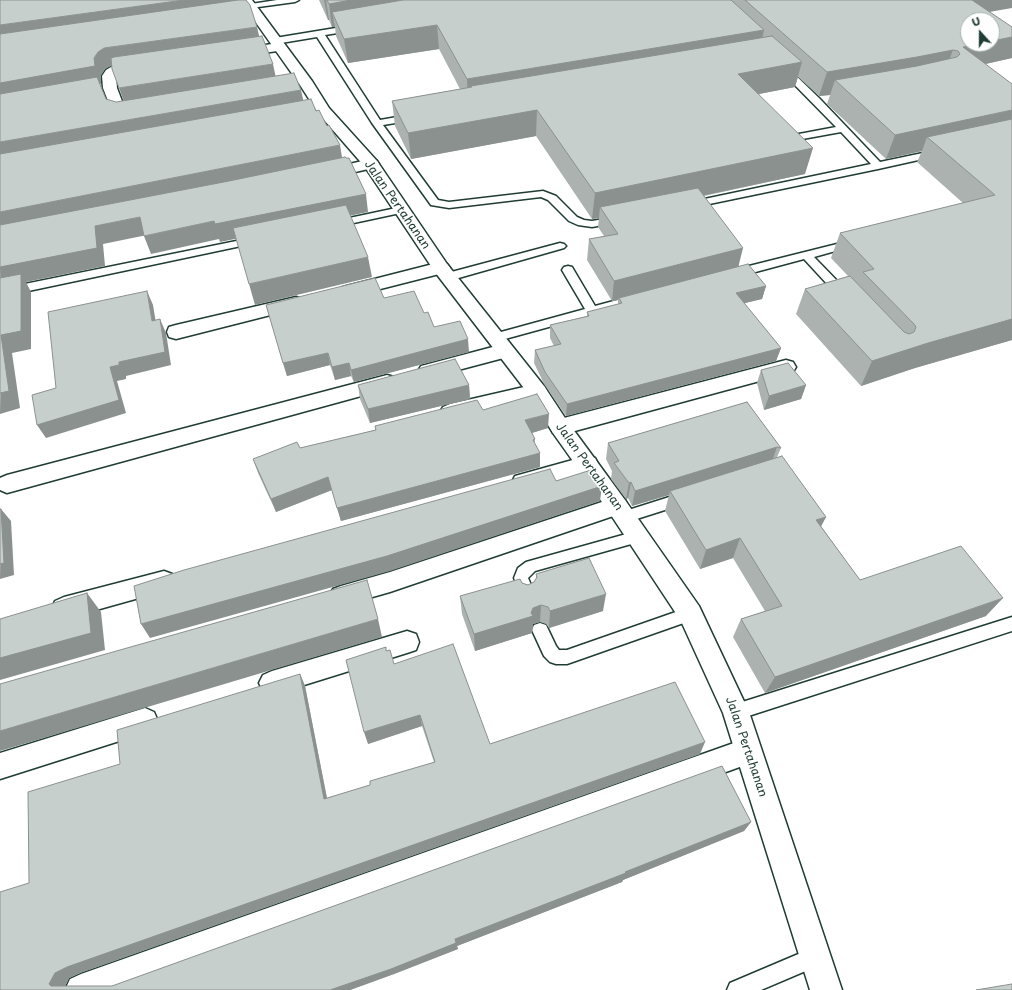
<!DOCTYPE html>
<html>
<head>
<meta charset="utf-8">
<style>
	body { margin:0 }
	#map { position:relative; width:1012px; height:990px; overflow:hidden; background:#fff; font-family:"Playpen Sans",sans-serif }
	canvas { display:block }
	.north { position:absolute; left:960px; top:12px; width:40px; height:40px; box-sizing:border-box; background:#fff; border:1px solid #a5b1ae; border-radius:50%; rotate:339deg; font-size:11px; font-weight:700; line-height:16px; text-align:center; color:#1f3d34 }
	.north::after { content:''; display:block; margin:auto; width:14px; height:18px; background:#1f3d34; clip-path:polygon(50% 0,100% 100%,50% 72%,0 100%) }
</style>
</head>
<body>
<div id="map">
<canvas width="1012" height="990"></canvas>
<div class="north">U</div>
</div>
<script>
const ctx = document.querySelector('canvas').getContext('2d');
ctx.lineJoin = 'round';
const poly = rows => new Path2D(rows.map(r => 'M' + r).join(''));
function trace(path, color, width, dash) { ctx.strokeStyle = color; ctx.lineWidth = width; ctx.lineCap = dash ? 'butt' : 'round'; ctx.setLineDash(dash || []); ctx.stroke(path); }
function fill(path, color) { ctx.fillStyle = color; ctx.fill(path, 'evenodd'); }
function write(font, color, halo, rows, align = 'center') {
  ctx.font = font + ' "Playpen Sans",sans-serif'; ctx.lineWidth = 3; ctx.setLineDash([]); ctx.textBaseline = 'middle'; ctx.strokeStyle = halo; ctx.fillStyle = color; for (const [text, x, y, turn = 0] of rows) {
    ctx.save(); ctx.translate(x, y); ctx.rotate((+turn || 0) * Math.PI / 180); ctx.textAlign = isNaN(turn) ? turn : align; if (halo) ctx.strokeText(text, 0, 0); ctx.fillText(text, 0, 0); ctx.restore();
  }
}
const service = poly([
	[277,0,299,0,295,2,251,8,247,6,251,4,277,0],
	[354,25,357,26,358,28,357,30,325,35,380,120,414,114,419,117,414,120,383,125,438,200,449,202,543,191,556,196,577,217,584,220,592,221,616,217,620,218,621,220,620,222,592,227,578,225,569,221,548,200,541,197,449,208,431,205,372,123,317,37,275,44,271,41,275,38,354,25],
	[784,66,787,67,820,99,880,162,937,150,942,153,941,155,878,169,690,208,686,207,685,205,686,203,690,202,871,164,841,132,786,142,783,141,781,139,783,137,836,127,781,71,780,69,781,67,784,66],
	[401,207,406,210,405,212,335,227,330,224,335,221,401,207],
	[256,237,260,238,261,240,260,242,0,297,0,289,256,237],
	[853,240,857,241,858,243,857,245,814,257,848,292,850,295,848,298,844,299,840,298,804,259,733,278,729,277,727,274,729,271,853,240],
	[560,243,564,244,566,246,564,248,448,281,444,280,442,277,444,274,560,243],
	[568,266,572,267,595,306,636,295,640,296,642,299,640,302,494,342,490,341,488,338,490,335,585,309,562,270,564,267,568,266],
	[685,492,690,494,692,498,690,502,624,523,619,521,617,517,619,513,685,492],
	[637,531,642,533,644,537,642,541,535,571,528,578,535,594,532,599,527,601,522,599,514,578,518,568,526,562,637,531],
	[690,607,695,609,698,614,695,619,567,664,556,664,550,662,544,656,532,630,534,625,540,623,546,625,556,646,559,650,567,650,690,607],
	[1012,617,1012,631,736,720,730,718,728,712,730,706,736,704,1012,617],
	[815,947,822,950,825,957,822,964,761,990,727,990,730,983,815,947]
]);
const minor = poly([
	[279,43,284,44,286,47,284,50,237,57,232,56,230,53,232,50,237,49,279,43],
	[141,63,146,64,148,67,146,70,120,74,116,76,117,88,125,109,136,109,141,110,143,113,141,116,136,117,122,118,114,116,103,88,102,76,106,70,111,67,141,63],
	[371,159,377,161,379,164,377,167,325,179,319,177,317,174,319,171,371,159],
	[441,262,447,264,450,268,447,272,349,297,343,295,340,291,343,287,441,262],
	[296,297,302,299,305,303,302,307,176,339,169,337,167,332,169,327,176,325,296,297],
	[504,344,511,346,514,351,511,356,428,378,421,376,418,371,421,366,504,344],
	[786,360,793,362,796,367,793,372,560,435,553,433,550,427,553,421,560,419,786,360],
	[387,375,394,377,397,382,394,387,7,493,0,490,0,478,7,475,387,375],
	[537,384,544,386,547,391,544,396,450,420,443,417,440,412,443,407,450,404,537,384],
	[587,456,595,458,598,464,595,470,523,491,515,488,512,482,515,476,587,456],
	[617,497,625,500,628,506,625,512,390,592,341,606,333,603,329,596,333,589,341,586,390,572,617,497],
	[164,571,172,574,176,581,172,588,164,591,64,619,55,615,52,608,55,601,64,597,164,571],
	[407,631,416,634,419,642,416,650,407,653,272,695,263,691,259,683,263,675,272,671,407,631],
	[145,708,154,712,158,721,154,730,0,779,0,753,145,708],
	[748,738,757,742,761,751,757,760,748,764,124,990,65,990,70,979,81,974,748,738]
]);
const primary = poly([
	[240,0,252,0,312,81,329,108,377,161,447,264,544,386,567,421,625,500,699,606,749,712,842,990,810,990,723,713,681,621,609,512,553,433,530,396,435,272,365,167,318,113,300,85,240,0]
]);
const wall = poly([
	[319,0,1012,0,989,12,1012,27,1012,58,986,64,1012,340,915,368,861,386,796,314,805,289,848,276,831,258,840,233,963,203,917,162,922,151,886,159,827,104,830,95,819,96,798,77,795,87,759,94,805,174,704,196,739,266,766,286,762,299,744,303,781,348,776,361,566,416,544,384,534,363,535,350,554,346,550,338,550,325,587,316,587,312,618,304,618,300,612,301,587,260,589,239,604,236,598,227,599,218,592,219,536,136,411,159,395,126,392,101,460,89,439,49,348,63,336,36,335,27,332,27,329,20,328,20],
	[384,298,424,313,434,327,469,352,354,382,351,376,335,380,330,365,287,376,266,305],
	[761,370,806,385,801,399,764,410,757,383],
	[358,385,469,385,470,399,370,423,360,399],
	[747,402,781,448,777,457,826,517,821,526,860,580,986,616,765,693,733,637,741,619,765,611,733,558,700,569,665,511,669,495,632,506,628,498,626,499,611,479,612,471,606,459,608,443],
	[483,410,548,428,532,433,535,439,535,444,540,453,540,467,341,521,332,490,276,512,258,473,253,459,300,448,375,430,375,426],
	[536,574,603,611,549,628,546,624,540,622,533,624,532,633,475,651,462,614,460,596,522,583,528,585,534,582,536,579],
	[386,651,394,664,490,744,700,754,80,973,69,978,65,986,112,986,751,822,744,831,623,880,622,882,457,946,458,949,394,974,350,990,0,990,29,883,120,764,300,674,305,686,327,798,370,785,434,762,422,726,368,744]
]);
const shadedWall = poly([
	[184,0,243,0,0,43,0,25],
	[324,0,326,0,329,20,328,20],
	[351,0,495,0,332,12,335,27,332,27,329,4],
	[962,0,1012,0,1012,8,955,18],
	[437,25,439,49,348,63,344,39],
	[257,27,261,44,111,66,105,69,101,75,101,84,0,102,0,83,94,58,98,52,104,48],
	[764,30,759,54,472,87,471,86,472,103,468,103,467,79],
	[1012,37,1012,58,953,71,963,47,977,44,992,44,992,41],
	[953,50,944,74,835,80,830,95,819,96,827,72],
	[802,62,795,87,733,99,738,74],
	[273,64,277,83,126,107,119,88],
	[301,90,305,108,0,161,0,142],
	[537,110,536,136,411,159,408,133],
	[1012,110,1012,131,927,137,922,151,886,159,895,135],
	[340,145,343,163,0,232,0,212],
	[813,148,805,174,606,216,600,207,599,218,592,219,595,193],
	[366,194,368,212,220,242,219,239,151,254,144,236,214,221],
	[140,217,147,235,103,244,105,266,26,282,31,292,31,349,12,353,20,408,0,414,1,335,0,267,95,226],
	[743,248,738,268,619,298,618,300,612,301,614,281],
	[368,257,372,277,255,305,249,284],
	[766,286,762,299,733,306,736,293],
	[147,291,153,305,158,335,152,321],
	[160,319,166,333,171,365,126,376,126,379,117,381,126,413,46,438,37,425,110,367,119,362],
	[1012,319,1012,340,915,368,861,386,872,361,928,343],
	[468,339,469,352,354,382,351,370],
	[781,348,776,361,566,416,567,404],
	[328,353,330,365,287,376,283,363],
	[349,363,351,376,335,380,332,367],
	[469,385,470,399,370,423,368,409],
	[806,385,801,399,764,410,769,396],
	[549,414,548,428,525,435,525,420],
	[777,447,771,464,670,491,669,495,632,506,635,491],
	[540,453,540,467,341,521,337,508],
	[328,477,332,490,276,512,271,499],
	[631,482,628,498,626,499,629,483],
	[602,486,600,501,390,571,150,638,141,624],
	[1,509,11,521,14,575,0,579],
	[826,517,816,536,816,520],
	[740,538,733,558,700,569,706,550],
	[87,593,101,612,105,650,0,680,0,658],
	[606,594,603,611,549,628,550,611],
	[1003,598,986,616,765,693,775,677],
	[541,605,540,622,533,624,532,633,475,651,474,634,531,613,533,608],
	[378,619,382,637,0,751,0,731],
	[300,674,305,686,329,809,324,799],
	[420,715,422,726,368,744,364,732],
	[705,742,700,754,80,973,69,978,64,989,51,986,49,984,55,973,67,967],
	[751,822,744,831,623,880,622,882,457,946,458,949,394,974,350,990,330,990,455,939]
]);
const building = poly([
	[0,0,184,0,0,25,0,0],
	[238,0,246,0,250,5,257,27,104,48,98,52,94,58,95,66,0,83,0,34,238,0],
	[327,0,351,0,329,4,327,0],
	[403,0,731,0,764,30,467,79,437,25,344,39,332,12,403,0],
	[745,0,972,0,1012,27,1012,37,992,41,992,20,968,20,968,44,977,44,963,47,1012,84,1012,110,895,135,835,80,917,66,957,57,960,54,958,51,953,50,917,57,827,72,745,0],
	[262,36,273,64,119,88,112,69,111,58,114,57,262,36],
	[772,36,802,62,738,74,813,148,595,193,537,110,408,133,392,101,472,87,471,86,772,36],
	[294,73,301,90,0,142,0,94,97,77,106,99,116,102,294,73],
	[311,99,316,111,319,110,327,126,329,125,340,145,0,212,0,154,311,99],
	[1012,119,1012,319,928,343,872,361,805,289,850,276,904,332,909,334,914,332,916,327,914,324,863,272,874,269,840,233,995,195,927,137,1012,119],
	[345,157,346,158,349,158,366,194,215,224,214,221,144,236,140,217,95,226,97,248,0,267,0,225,229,181,345,157],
	[698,188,743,248,614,281,589,239,618,234,600,207,698,188],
	[346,205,368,257,249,284,233,228,346,205],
	[748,264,766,286,736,293,781,348,567,404,545,372,535,350,561,344,550,325,589,316,587,312,622,303,619,298,748,264],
	[21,274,21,331,1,335,9,391,0,393,0,278,21,274],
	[375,278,384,298,414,291,424,313,428,312,434,327,460,321,468,339,351,370,349,363,332,367,328,353,283,363,266,305,375,278],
	[147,291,152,321,160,319,165,352,119,362,119,365,110,367,119,400,37,425,32,395,56,388,48,312,147,291],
	[455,359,469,385,368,409,358,385,455,359],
	[788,363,806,385,769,396,761,370,788,363],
	[537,394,549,414,525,420,535,439,533,440,540,453,337,508,328,477,271,499,253,459,297,442,300,448,376,430,375,426,477,400,483,410,537,394],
	[747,402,781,448,777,447,635,491,631,482,629,483,614,463,619,461,608,443,747,402],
	[782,456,826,517,816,520,860,580,961,546,1003,598,775,677,741,619,782,606,740,538,706,550,670,491,782,456],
	[550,469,556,481,591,470,602,486,387,556,141,624,134,586,184,570,550,469],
	[0,509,1,509,4,563,0,564,0,509],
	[589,558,606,594,550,611,548,607,541,605,533,608,531,613,533,616,474,634,460,596,520,579,522,583,528,585,534,582,537,577,536,574,589,558],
	[367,580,378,619,0,731,0,684,367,580],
	[87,593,91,633,0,658,0,619,87,593],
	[453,644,490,744,675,682,705,742,67,967,55,973,49,984,51,986,112,986,722,766,751,822,625,872,626,873,455,939,456,943,391,969,330,990,0,990,0,892,29,883,28,792,120,764,117,730,300,674,324,799,370,785,370,781,435,762,420,715,364,732,346,660,386,647,386,651,390,650,394,664,453,644],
	[1012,984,1012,990,976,990,1012,984]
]);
const streetNames = [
	["Jalan Pertahanan",397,205,55],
	["Jalan Pertahanan",589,467,54],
	["Jalan Pertahanan",746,747,71]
];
trace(service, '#1f3d34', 3);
trace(minor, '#1f3d34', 3);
trace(primary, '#1f3d34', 3);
fill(service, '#fff');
fill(minor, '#fff');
fill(primary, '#fff');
fill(wall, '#abb2af');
fill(shadedWall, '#8b918f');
fill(building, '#c7cfcc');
trace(building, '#8b918f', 1);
write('12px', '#1f3d34', '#fff', streetNames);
</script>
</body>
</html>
